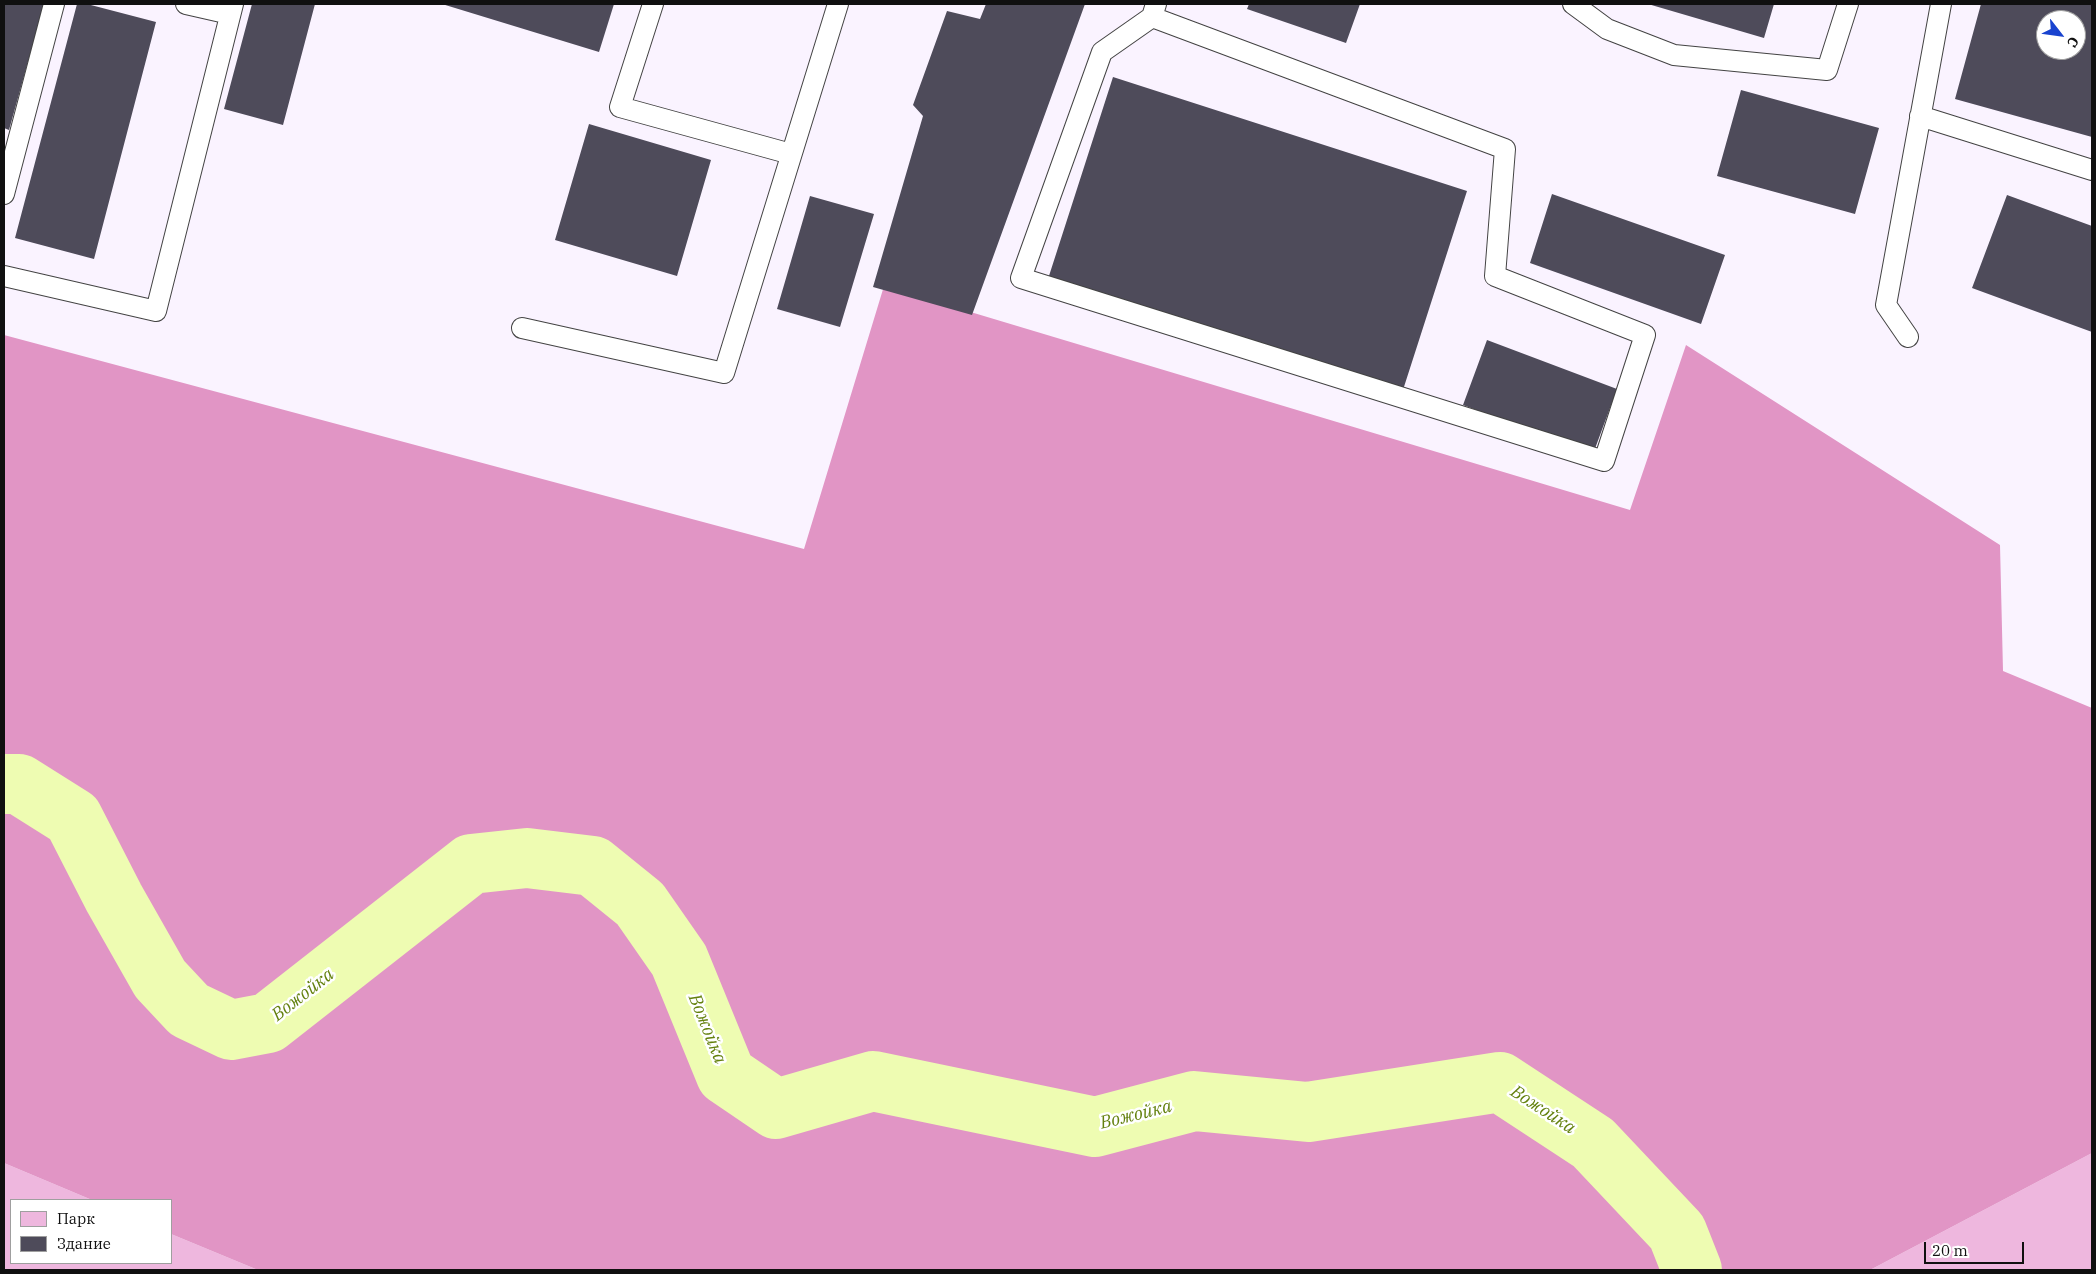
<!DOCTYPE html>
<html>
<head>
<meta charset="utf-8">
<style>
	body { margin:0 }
	#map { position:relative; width:2096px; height:1274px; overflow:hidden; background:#faf3ff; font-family:"IBM Plex Serif",serif }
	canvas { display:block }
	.frame { position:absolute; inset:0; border:5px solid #101010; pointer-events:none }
	.legend { position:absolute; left:10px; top:1199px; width:162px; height:65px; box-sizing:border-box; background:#fff; border:1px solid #9f9f9f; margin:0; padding:6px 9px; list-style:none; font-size:15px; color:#101010 }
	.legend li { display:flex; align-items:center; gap:10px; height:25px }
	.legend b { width:25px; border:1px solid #9f9f9f }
	.north { position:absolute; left:2036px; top:10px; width:50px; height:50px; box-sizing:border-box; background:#fff; border:1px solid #9f9f9f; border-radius:50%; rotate:120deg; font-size:14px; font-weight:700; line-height:20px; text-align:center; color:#101010 }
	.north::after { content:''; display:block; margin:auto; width:18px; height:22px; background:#1943cf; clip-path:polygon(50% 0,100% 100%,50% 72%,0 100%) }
	.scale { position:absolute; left:1924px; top:1242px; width:100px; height:22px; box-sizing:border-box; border:2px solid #101010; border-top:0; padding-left:6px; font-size:15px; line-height:18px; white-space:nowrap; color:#101010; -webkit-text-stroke:4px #fff; paint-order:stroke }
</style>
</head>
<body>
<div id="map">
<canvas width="2096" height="1274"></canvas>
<div class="frame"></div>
<ul class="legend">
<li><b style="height:14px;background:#eeb7de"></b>Парк</li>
<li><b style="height:14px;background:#4e4b5a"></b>Здание</li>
</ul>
<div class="north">С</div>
<div class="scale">20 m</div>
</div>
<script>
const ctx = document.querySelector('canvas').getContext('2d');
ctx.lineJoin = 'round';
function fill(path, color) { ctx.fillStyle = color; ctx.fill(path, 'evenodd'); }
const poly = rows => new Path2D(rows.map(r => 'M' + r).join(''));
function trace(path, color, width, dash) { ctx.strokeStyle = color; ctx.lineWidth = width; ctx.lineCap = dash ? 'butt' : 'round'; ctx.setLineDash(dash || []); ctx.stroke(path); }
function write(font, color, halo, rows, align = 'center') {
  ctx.font = font + ' "IBM Plex Serif",serif'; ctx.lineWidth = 5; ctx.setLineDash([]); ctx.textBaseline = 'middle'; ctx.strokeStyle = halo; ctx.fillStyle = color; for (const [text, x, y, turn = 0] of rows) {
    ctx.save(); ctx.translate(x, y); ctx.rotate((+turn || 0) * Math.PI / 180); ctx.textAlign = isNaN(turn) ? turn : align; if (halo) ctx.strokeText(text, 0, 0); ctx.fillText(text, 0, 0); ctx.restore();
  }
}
const green = poly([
	[2092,1153,2092,1270,1870,1270],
	[4,1163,92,1200,11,1200,11,1263,171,1263,171,1234,258,1270,4,1270]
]);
const forest = poly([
	[884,286,1630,510,1686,345,2000,545,2003,671,2092,708,2092,1153,1870,1270,258,1270,171,1234,171,1200,92,1200,4,1163,4,335,804,549]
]);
const river = poly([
	[4,784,19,784,73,818,114,898,160,979,189,1010,231,1030,268,1023,471,864,527,858,593,866,640,904,679,960,726,1075,776,1109,873,1081,1095,1127,1194,1101,1308,1112,1500,1082,1593,1143,1677,1232,1692,1270]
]);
const building = poly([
	[4,4,44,4,9,130,4,128],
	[77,4,87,4,156,22,94,259,15,238],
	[252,4,315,4,283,125,224,109],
	[442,4,614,4,599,52],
	[986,4,1085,4,972,315,873,287,923,116,913,105,947,11,980,19],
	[1249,4,1360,4,1346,43,1247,9],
	[1648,4,1774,4,1764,38],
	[1981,4,2092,4,2092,137,1955,99],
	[2046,20,2076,20,2076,50,2046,50],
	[1113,77,1467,191,1402,393,1048,279],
	[1741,90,1879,128,1855,214,1717,176],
	[589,124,711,160,677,276,555,240],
	[1552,194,1725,255,1701,324,1530,263],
	[2007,195,2092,226,2092,332,1972,288],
	[810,196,874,214,840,327,777,309],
	[1487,340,1617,389,1593,454,1463,405]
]);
const lane = poly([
	[186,4,230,14],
	[653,4,620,107,791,154],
	[1573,4,1607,29,1674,55,1827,70,1848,4],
	[1152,17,1505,149,1495,276,1645,335,1604,461,1021,278,1102,52,1152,17,1156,4],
	[1920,116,2092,170],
	[4,194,54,4],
	[4,276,156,311,233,4],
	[522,328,724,373,838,4],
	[1908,337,1886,305,1941,4]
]);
const waterNames = [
	["Вожойка",303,995,-38],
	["Вожойка",707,1029,68],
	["Вожойка",1543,1110,33],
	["Вожойка",1136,1115,-14]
];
fill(green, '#eeb7de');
fill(forest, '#e195c5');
trace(river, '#eefcb2', 60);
fill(building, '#4e4b5a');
trace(lane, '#434343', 22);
trace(lane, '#fff', 20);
write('italic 18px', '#63800d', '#fff', waterNames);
</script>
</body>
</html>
